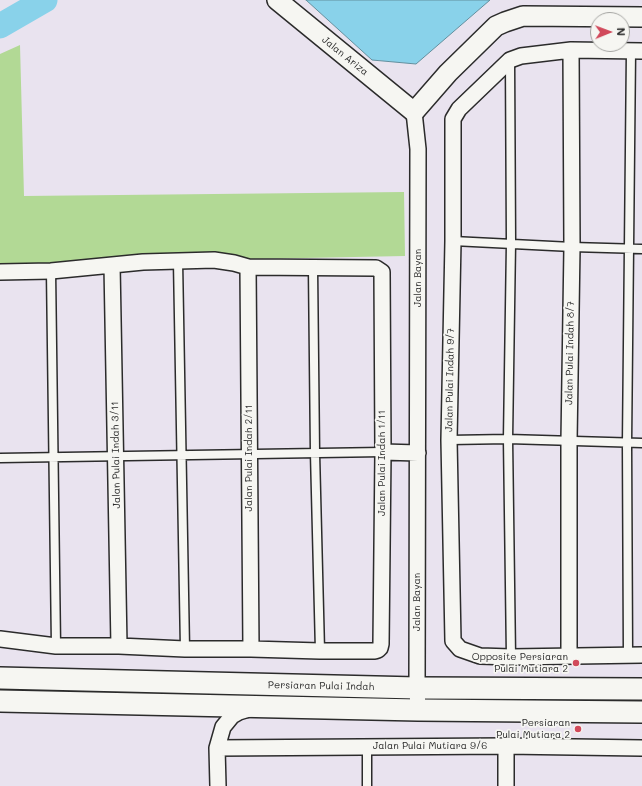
<!DOCTYPE html>
<html>
<head>
<meta charset="utf-8">
<style>
	body { margin:0 }
	#map { position:relative; width:642px; height:786px; overflow:hidden; background:#e9e3ef; font-family:Mali,sans-serif }
	canvas { display:block }
	.north { position:absolute; left:590px; top:12px; width:40px; height:40px; box-sizing:border-box; background:#f6f6f2; border:1px solid #a5a5a2; border-radius:50%; rotate:89deg; font-size:11px; font-weight:700; line-height:16px; text-align:center; color:#2b2b2b }
	.north::after { content:''; display:block; margin:auto; width:14px; height:18px; background:#d1495b; clip-path:polygon(50% 0,100% 100%,50% 72%,0 100%) }
</style>
</head>
<body>
<div id="map">
<canvas width="642" height="786"></canvas>
<div class="north">N</div>
</div>
<script>
const ctx = document.querySelector('canvas').getContext('2d');
ctx.lineJoin = 'round';
function fill(path, color) { ctx.fillStyle = color; ctx.fill(path, 'evenodd'); }
const poly = rows => new Path2D(rows.map(r => 'M' + r).join(''));
function trace(path, color, width, dash) { ctx.strokeStyle = color; ctx.lineWidth = width; ctx.lineCap = dash ? 'butt' : 'round'; ctx.setLineDash(dash || []); ctx.stroke(path); }
function write(font, color, halo, rows, align = 'center') {
  ctx.font = font + ' Mali,sans-serif'; ctx.lineWidth = 3.5; ctx.setLineDash([]); ctx.textBaseline = 'middle'; ctx.strokeStyle = halo; ctx.fillStyle = color; for (const [text, x, y, turn = 0] of rows) {
    ctx.save(); ctx.translate(x, y); ctx.rotate((+turn || 0) * Math.PI / 180); ctx.textAlign = isNaN(turn) ? turn : align; if (halo) ctx.strokeText(text, 0, 0); ctx.fillText(text, 0, 0); ctx.restore();
  }
}
const green = poly([
	[20,45,24,196,404,192,405,256,0,264,0,54]
]);
const water = poly([
	[306,0,490,0,416,64,372,60,306,0]
]);
const river = poly([
	[0,26,45,0]
]);
const service = poly([
	[510,60,511,243,508,439,511,657],
	[453,241,572,247,642,249],
	[178,261,185,649],
	[313,268,315,453,320,651],
	[51,271,56,646],
	[449,440,508,439,642,443],
	[0,458,383,452],
	[628,655,627,443,631,51],
	[367,786,367,746]
]);
const minor = poly([
	[642,51,571,50,521,56,510,60,459,109,453,119,453,241,449,440,453,641,460,649,480,656,511,657,642,655],
	[414,112,418,149,417,688,418,710],
	[112,265,119,646],
	[248,267,251,649],
	[0,272,51,271,143,262,214,260,234,263,248,267,376,268,382,272,383,452,381,644,380,648,378,650,375,651,320,651,251,649,185,649,119,646,56,646,0,639],
	[383,452,418,453],
	[569,656,569,441,572,247,571,50],
	[217,748,506,746,642,748],
	[218,786,217,748,223,727,232,716,239,712,249,709],
	[506,786,506,746]
]);
const tertiary = poly([
	[277,0,414,112,448,73,496,26,505,22,523,16,642,17]
]);
const secondary = poly([
	[0,678,417,688,642,689],
	[0,701,418,710,642,712]
]);
const markers = [
	[576,663,4,"#d1495b"],
	[578,729,4,"#d1495b"]
];
const streetNames = [
	["Jalan Ariza",345,56,39],
	["Jalan Bayan",418,278,-90],
	["Jalan Pulai Indah 8/7",570,353,-89],
	["Jalan Pulai Indah 9/7",450,380,-89],
	["Jalan Pulai Indah 3/11",116,455,-91],
	["Jalan Pulai Indah 2/11",249,458,-90],
	["Jalan Pulai Indah 1/11",382,463,-90],
	["Jalan Bayan",417,602,-90],
	["Persiaran Pulai Indah",321,686,1],
	["Jalan Pulai Mutiara 9/6",430,746]
];
const poiNames = [
	["Opposite Persiaran",568,657],
	["Pulai Mutiara 2",568,669],
	["Persiaran",570,723],
	["Pulai Mutiara 2",570,735]
];
fill(green, '#b2d995');
fill(water, '#89d2ea');
trace(water, '#638f9e', 1);
trace(river, '#89d2ea', 25);
trace(service, '#2b2b2b', 11);
trace(minor, '#2b2b2b', 18);
trace(tertiary, '#2b2b2b', 22);
trace(secondary, '#2b2b2b', 24);
trace(service, '#f6f6f2', 8);
trace(minor, '#f6f6f2', 15);
trace(tertiary, '#f6f6f2', 19);
trace(secondary, '#f6f6f2', 21);
for (const [x, y, r, color] of markers) { const dot = new Path2D(); dot.arc(x, y, r, 0, 2 * Math.PI); ctx.fillStyle = color; ctx.fill(dot); trace(dot, '#f6f6f2', 1.5); }
write('10px', '#2b2b2b', '#f6f6f2', streetNames);
write('10px', '#2b2b2b', '#f6f6f2', poiNames, 'right');
</script>
</body>
</html>
